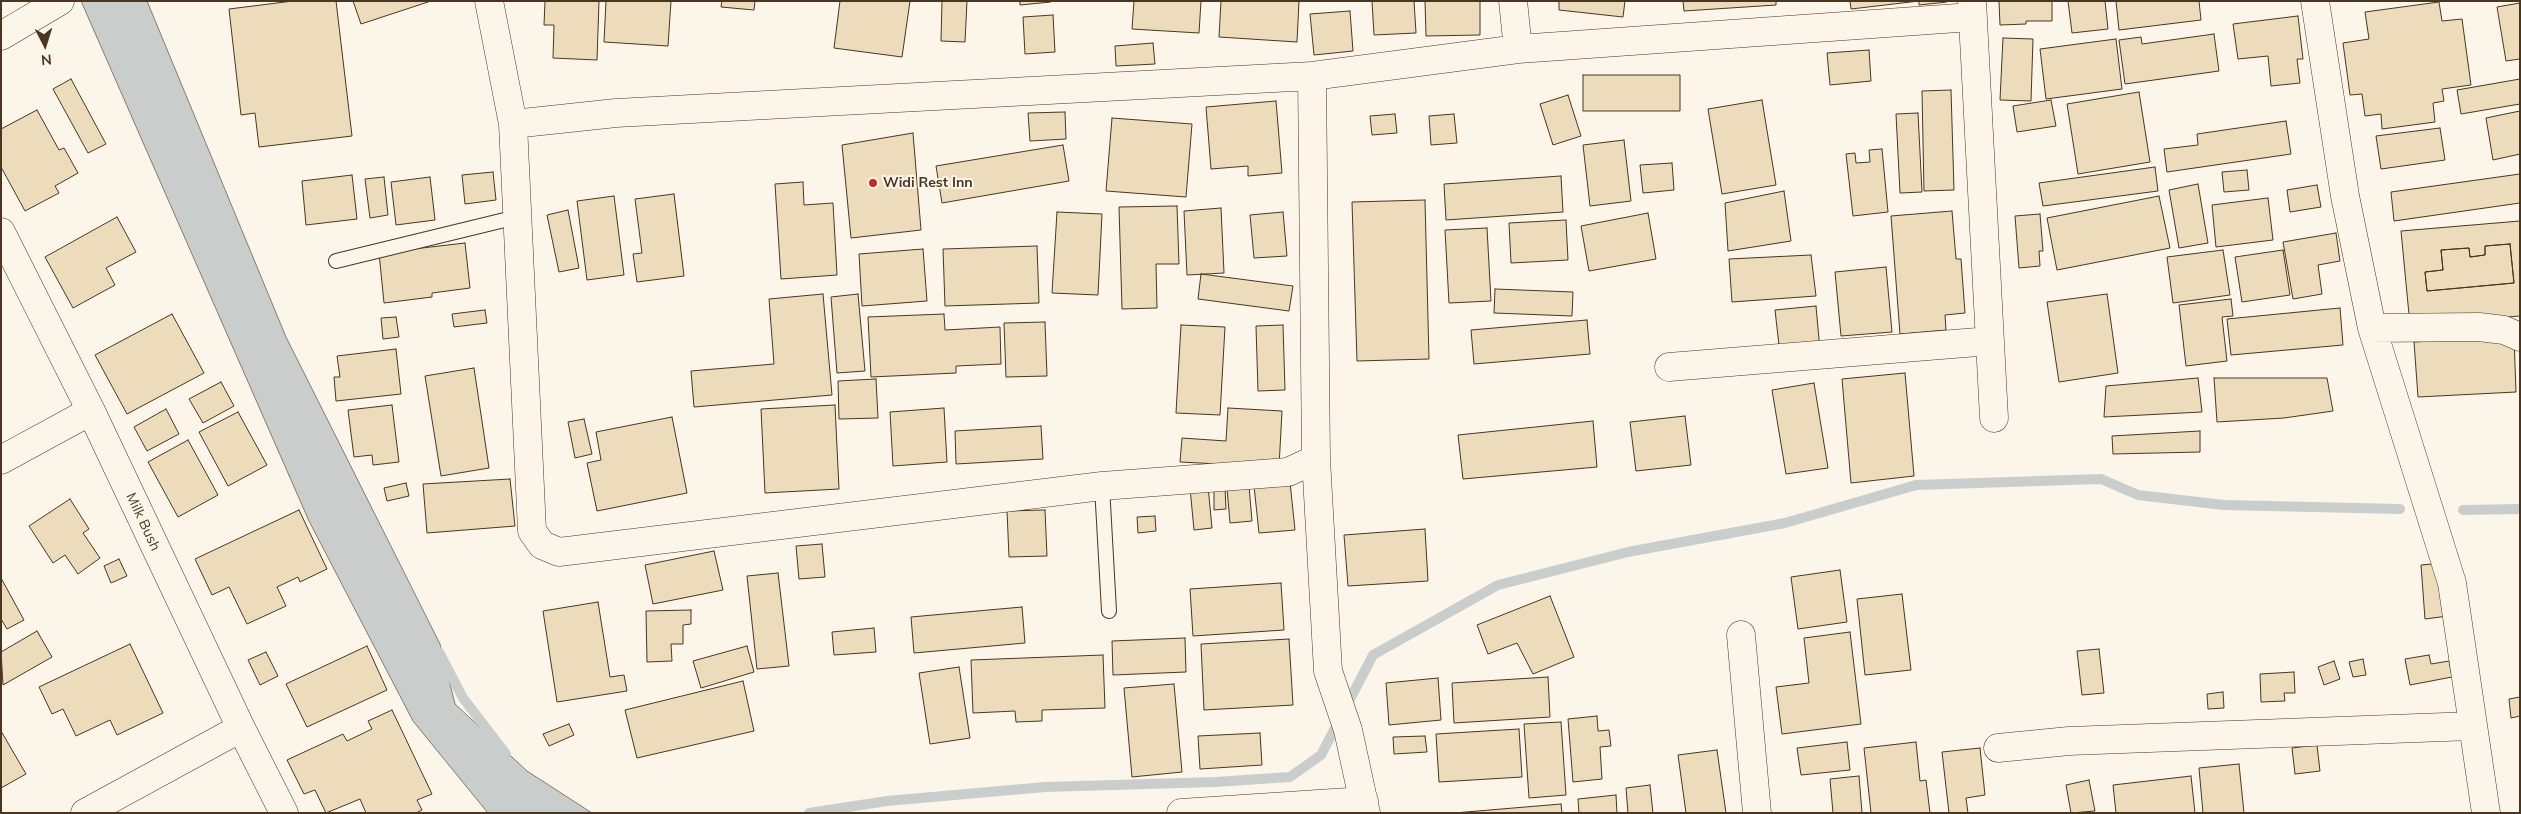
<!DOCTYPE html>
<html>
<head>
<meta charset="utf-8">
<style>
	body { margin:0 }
	#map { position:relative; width:2521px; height:814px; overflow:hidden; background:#fbf6e9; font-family:Mulish,sans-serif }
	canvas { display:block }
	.frame { position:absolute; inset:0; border:2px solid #4a3520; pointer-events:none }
	.north { position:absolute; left:20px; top:20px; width:50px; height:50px; -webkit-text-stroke:4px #fbf6e9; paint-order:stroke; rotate:175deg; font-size:14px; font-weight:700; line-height:20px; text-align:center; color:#4a3520 }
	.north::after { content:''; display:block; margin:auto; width:18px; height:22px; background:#4a3520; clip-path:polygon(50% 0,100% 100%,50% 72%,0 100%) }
</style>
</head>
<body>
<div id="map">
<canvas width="2521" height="814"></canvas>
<div class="frame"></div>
<div class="north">N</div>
</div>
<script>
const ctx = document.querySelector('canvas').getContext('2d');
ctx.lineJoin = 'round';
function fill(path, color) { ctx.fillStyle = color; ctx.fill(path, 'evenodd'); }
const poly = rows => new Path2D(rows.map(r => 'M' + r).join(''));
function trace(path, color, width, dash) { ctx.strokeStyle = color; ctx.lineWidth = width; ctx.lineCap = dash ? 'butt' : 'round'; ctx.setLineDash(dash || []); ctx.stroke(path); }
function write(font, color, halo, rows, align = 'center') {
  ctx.font = font + ' Mulish,sans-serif'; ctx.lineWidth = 4; ctx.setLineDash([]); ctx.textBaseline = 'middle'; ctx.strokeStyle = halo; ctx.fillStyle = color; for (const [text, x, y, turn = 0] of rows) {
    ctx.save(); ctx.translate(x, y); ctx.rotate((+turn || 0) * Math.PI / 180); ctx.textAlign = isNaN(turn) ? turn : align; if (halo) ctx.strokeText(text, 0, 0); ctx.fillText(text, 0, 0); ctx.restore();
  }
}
const water = poly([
	[81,1,147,1,286,337,440,644,455,704,527,771,592,813,488,813,413,721,309,521,81,1]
]);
const stream = poly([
	[2463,510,2520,509],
	[439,652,463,698,506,754],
	[809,813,887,801,1045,787,1216,782,1290,777,1321,755,1373,655,1498,585,1628,552,1785,523,1916,485,2101,479,2138,495,2224,505,2400,509]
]);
const building = poly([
	[293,1,336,1,352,136,259,147,255,113,241,115,229,9,293,1],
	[353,1,431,1,361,24,353,1],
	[545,1,599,1,597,60,553,58,554,25,544,25,545,1],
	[606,1,671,1,668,46,604,42,606,1],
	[722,1,755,1,754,10,721,7,722,1],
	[840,1,910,1,902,57,834,48,840,1],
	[942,1,967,1,965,42,941,41,942,1],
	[1020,1,1051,1,1051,2,1020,5,1020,1],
	[1134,1,1201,1,1199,33,1132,29,1134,1],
	[1221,1,1299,1,1297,42,1219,37,1221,1],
	[1372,1,1414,1,1416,33,1374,35,1372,1],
	[1425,1,1480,1,1480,35,1426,36,1425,1],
	[1559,1,1625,1,1623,17,1559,10,1559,1],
	[1683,1,1776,1,1776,5,1684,11,1683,1],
	[1850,1,1947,1,1947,2,1919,5,1919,1,1851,9,1850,1],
	[1999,1,2052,1,2052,21,2026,21,2026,24,2000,25,1999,1],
	[2068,1,2105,1,2108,29,2072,33,2068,1],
	[2116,1,2199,1,2201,20,2119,30,2116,1],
	[2439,2,2442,21,2462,19,2471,85,2442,89,2444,101,2433,103,2435,122,2382,129,2381,114,2365,116,2362,94,2350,95,2343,43,2369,39,2365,12,2439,2],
	[2520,3,2520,59,2506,61,2497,7,2520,3],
	[1350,11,1353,51,1314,55,1310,14,1350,11],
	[1053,15,1055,52,1025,54,1023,17,1053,15],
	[2298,16,2303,59,2297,59,2300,83,2271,86,2268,56,2238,59,2233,24,2298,16],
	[2214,34,2219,71,2125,84,2119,40,2141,37,2142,44,2214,34],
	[2003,38,2033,39,2031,101,2000,100,2003,38],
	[2116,39,2122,89,2046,99,2040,49,2116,39],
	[1153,43,1155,64,1116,66,1115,46,1153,43],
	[1869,50,1871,81,1830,85,1827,53,1869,50],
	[1583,75,1680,75,1680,111,1583,111,1583,75],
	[71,79,106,144,88,153,53,89,71,79],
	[2520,79,2520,104,2461,114,2457,90,2520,79],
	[1951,90,1954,190,1924,191,1922,91,1951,90],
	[2139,92,2150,162,2078,174,2067,104,2139,92],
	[1568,95,1581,136,1553,145,1540,104,1568,95],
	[1762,100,1776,185,1722,194,1708,109,1762,100],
	[2051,100,2056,126,2017,132,2013,106,2051,100],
	[1276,101,1282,173,1248,176,1248,166,1211,169,1206,107,1276,101],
	[37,110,59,150,64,148,78,173,55,186,59,193,25,211,1,167,1,129,37,110],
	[2520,111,2520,154,2493,160,2486,118,2520,111],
	[1065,112,1066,139,1030,141,1028,113,1065,112],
	[1918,113,1922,192,1900,193,1896,114,1918,113],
	[1395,114,1397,133,1372,135,1370,116,1395,114],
	[1454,114,1457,143,1431,145,1429,116,1454,114],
	[1112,118,1192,124,1186,197,1106,191,1112,118],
	[2286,121,2291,154,2167,172,2164,149,2198,145,2197,134,2286,121],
	[2440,128,2445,160,2381,169,2376,136,2440,128],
	[913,133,921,230,851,238,842,145,913,133],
	[1624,140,1631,201,1590,206,1583,145,1624,140],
	[1063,145,1069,181,942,203,936,166,1063,145],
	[1882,149,1888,212,1853,216,1846,154,1855,153,1856,163,1870,162,1869,150,1882,149],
	[1672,163,1674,190,1643,193,1640,165,1672,163],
	[2155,167,2158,191,2043,206,2039,183,2155,167],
	[2247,170,2249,190,2224,192,2222,172,2247,170],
	[493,172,496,200,465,204,462,175,493,172],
	[2520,174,2520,203,2394,221,2391,192,2520,174],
	[352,175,357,219,306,225,302,181,352,175],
	[1561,176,1563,212,1446,220,1444,184,1561,176],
	[384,177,388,215,370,218,365,179,384,177],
	[430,177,435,220,396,225,391,182,430,177],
	[803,182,804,205,833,203,837,275,781,279,775,184,803,182],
	[2198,184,2208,243,2179,248,2169,190,2198,184],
	[2317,185,2321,207,2290,212,2287,190,2317,185],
	[1784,191,1791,241,1728,251,1725,203,1784,191],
	[674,194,684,276,637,282,633,254,642,253,635,199,674,194],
	[614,196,624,275,587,280,577,201,614,196],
	[2159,196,2170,248,2057,270,2047,218,2159,196],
	[2268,198,2273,240,2216,247,2212,205,2268,198],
	[1425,200,1429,359,1357,361,1352,202,1425,200],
	[1177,206,1179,264,1156,264,1157,308,1122,309,1119,207,1177,206],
	[1221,208,1224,273,1187,275,1184,211,1221,208],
	[568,210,579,268,559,272,547,215,568,210],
	[1952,211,1956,259,1961,259,1965,313,1945,315,1946,330,1900,334,1891,216,1952,211],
	[1057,212,1102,214,1098,295,1052,293,1057,212],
	[1283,212,1287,256,1254,258,1250,215,1283,212],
	[1648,213,1656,259,1589,271,1581,226,1648,213],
	[2040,214,2043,251,2039,251,2040,266,2019,268,2015,216,2040,214],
	[117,217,136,252,106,268,115,285,73,308,45,257,117,217],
	[1566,220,1568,260,1511,263,1509,223,1566,220],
	[2520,221,2520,316,2410,325,2401,231,2520,221],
	[2510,244,2514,283,2427,291,2425,272,2443,270,2441,250,2469,248,2470,257,2485,255,2485,246,2510,244],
	[1487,228,1491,301,1449,303,1445,230,1487,228],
	[2336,233,2340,261,2318,265,2322,294,2293,299,2283,242,2336,233],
	[465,243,470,288,432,293,432,297,384,303,379,253,465,243],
	[2510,244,2514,283,2427,291,2425,272,2443,270,2441,250,2469,248,2470,257,2485,255,2485,246,2510,244],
	[1037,246,1039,303,945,306,943,249,1037,246],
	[923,249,927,301,862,306,859,254,923,249],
	[2223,250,2230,295,2173,303,2167,257,2223,250],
	[2283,250,2290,295,2242,302,2235,257,2283,250],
	[1811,255,1816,296,1732,302,1729,259,1811,255],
	[1886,267,1892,332,1841,336,1835,272,1886,267],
	[1201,274,1293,286,1289,311,1198,299,1201,274],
	[1495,289,1573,292,1572,316,1494,313,1495,289],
	[823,294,832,395,694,407,691,371,774,364,769,299,823,294],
	[858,294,865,371,837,373,831,297,858,294],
	[2107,294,2118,373,2059,382,2047,302,2107,294],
	[2231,299,2233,316,2222,317,2227,361,2186,366,2179,305,2231,299],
	[1816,306,1820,350,1780,354,1775,310,1816,306],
	[2340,308,2343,345,2231,355,2227,319,2340,308],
	[485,310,487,323,454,327,452,314,485,310],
	[172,314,204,373,127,414,95,355,172,314],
	[944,314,945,330,1000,327,1001,364,956,366,956,373,871,377,868,317,944,314],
	[396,317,399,337,383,339,381,318,396,317],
	[1587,320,1590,354,1474,364,1471,330,1587,320],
	[1045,322,1047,376,1006,377,1004,323,1045,322],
	[1181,325,1225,327,1220,415,1176,413,1181,325],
	[1283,325,1285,390,1258,391,1256,326,1283,325],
	[2514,337,2516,392,2418,397,2414,342,2514,337],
	[396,349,401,394,336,401,334,377,340,377,337,356,396,349],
	[474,368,489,468,441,476,425,376,474,368],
	[1905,373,1914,476,1851,483,1842,379,1905,373],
	[2198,378,2202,412,2104,417,2106,386,2198,378],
	[2214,378,2327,378,2333,411,2284,418,2217,422,2214,378],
	[876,379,878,418,839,419,838,381,876,379],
	[221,382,234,406,203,423,189,399,221,382],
	[1814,383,1828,468,1786,474,1772,390,1814,383],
	[392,405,399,462,373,465,372,455,354,457,348,410,392,405],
	[835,405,839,489,765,493,761,409,835,405],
	[944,408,947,462,893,466,890,412,944,408],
	[1228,408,1282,411,1279,467,1180,462,1182,438,1226,441,1228,408],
	[166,409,179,434,147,451,134,427,166,409],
	[238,412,267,465,228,486,199,432,238,412],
	[1685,416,1691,465,1636,471,1630,422,1685,416],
	[672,417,687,493,597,511,587,463,601,460,596,432,672,417],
	[584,419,592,454,575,458,568,422,584,419],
	[1593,421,1597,467,1463,479,1458,435,1593,421],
	[1041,426,1043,459,956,464,955,431,1041,426],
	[2200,431,2200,452,2113,454,2112,436,2200,431],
	[188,440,218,495,178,517,148,462,188,440],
	[510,479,515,526,427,533,423,484,510,479],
	[1290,482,1295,530,1259,533,1254,486,1290,482],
	[406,483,409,496,387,501,384,488,406,483],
	[1208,486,1212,528,1194,530,1190,488,1208,486],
	[1249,486,1252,521,1230,523,1227,488,1249,486],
	[1214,488,1225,488,1226,509,1214,510,1214,488],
	[70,499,89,529,83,533,100,558,78,574,65,555,53,563,29,526,70,499],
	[299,510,327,569,300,582,298,577,277,587,286,606,247,624,229,587,212,595,195,559,299,510],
	[1045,510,1047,556,1009,557,1007,511,1045,510],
	[1155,516,1156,531,1138,533,1137,517,1155,516],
	[1425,529,1428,581,1348,586,1344,535,1425,529],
	[822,544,825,577,799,579,796,546,822,544],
	[714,551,723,590,653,604,645,565,714,551],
	[119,559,127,576,111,583,104,566,119,559],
	[2443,563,2448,616,2425,619,2421,565,2443,563],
	[1840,570,1847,622,1798,629,1791,577,1840,570],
	[778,573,789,666,757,669,747,576,778,573],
	[1,578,24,620,7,629,1,619,1,578],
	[1281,583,1284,630,1193,636,1190,589,1281,583],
	[1902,594,1911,670,1865,675,1857,599,1902,594],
	[1550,596,1574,657,1533,674,1517,643,1488,654,1477,625,1550,596],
	[598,602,610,677,624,675,627,691,557,702,543,611,598,602],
	[1022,607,1025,643,914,653,911,617,1022,607],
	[691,610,691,624,683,625,683,644,671,644,672,661,647,662,646,611,691,610],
	[874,628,876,652,834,655,832,632,874,628],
	[37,631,52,657,3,685,1,652,37,631],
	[1850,632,1861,724,1782,734,1776,687,1809,683,1804,638,1850,632],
	[1185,638,1186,672,1113,675,1112,641,1185,638],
	[1289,639,1293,705,1204,710,1201,644,1289,639],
	[130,644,163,713,117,735,110,720,76,736,63,709,52,714,39,687,130,644],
	[367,646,387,690,307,727,286,684,367,646],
	[747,646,754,672,701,688,693,661,747,646],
	[2099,649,2104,693,2082,695,2077,651,2099,649],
	[266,652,278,676,260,685,248,660,266,652],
	[1103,655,1105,708,1042,710,1042,721,1016,722,1015,711,973,713,971,660,1103,655],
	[2429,655,2431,664,2449,661,2452,677,2410,685,2405,659,2429,655],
	[2363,659,2366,675,2353,677,2349,662,2363,659],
	[2334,661,2340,679,2324,685,2318,667,2334,661],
	[959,667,970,738,930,744,919,673,959,667],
	[2294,672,2295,693,2284,693,2285,701,2261,702,2260,674,2294,672],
	[1548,677,1550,717,1454,723,1452,683,1548,677],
	[1438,678,1441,720,1389,725,1386,683,1438,678],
	[743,681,754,731,637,758,625,710,743,681],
	[1174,684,1182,772,1132,777,1124,688,1174,684],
	[2223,692,2224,708,2208,709,2207,694,2223,692],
	[2520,697,2520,716,2511,718,2509,699,2520,697],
	[392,710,432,794,417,800,422,810,416,813,366,813,360,799,326,813,315,790,304,794,287,760,343,734,347,741,372,729,368,721,392,710],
	[1597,716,1598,731,1609,730,1611,746,1600,747,1602,779,1573,782,1568,719,1597,716],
	[1561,722,1566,795,1529,798,1524,724,1561,722],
	[569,724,574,735,549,746,543,734,569,724],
	[1519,729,1522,777,1439,782,1436,734,1519,729],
	[1,731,26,774,1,788,1,731],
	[1260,733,1262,765,1200,769,1198,736,1260,733],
	[1425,736,1427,752,1394,754,1393,737,1425,736],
	[1847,742,1850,770,1801,775,1797,748,1847,742],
	[1916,742,1920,781,1926,780,1930,813,1871,813,1864,748,1916,742],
	[2317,745,2320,771,2295,774,2292,748,2317,745],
	[1980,748,1985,795,1966,798,1968,813,1949,813,1942,752,1980,748],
	[1717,750,1726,813,1686,813,1678,755,1717,750],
	[2239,764,2244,813,2203,813,2199,768,2239,764],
	[1859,776,1862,813,1833,813,1830,779,1859,776],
	[2191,776,2195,813,2116,813,2113,785,2191,776],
	[2089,780,2095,811,2071,813,2066,785,2089,780],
	[1650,785,1653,813,1628,813,1626,788,1650,785],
	[1616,795,1617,813,1579,813,1578,799,1616,795],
	[1561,804,1562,813,1454,813,1561,804]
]);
const lane = poly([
	[336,261,517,217],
	[1102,486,1109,611]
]);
const street = poly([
	[489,1,513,124],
	[1513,1,1518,49],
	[1972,1,1994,418],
	[2315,1,2345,196,2372,328,2452,583,2486,813],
	[1,36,60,1],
	[1312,76,1518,49,1972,17],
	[1,232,91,411,241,728,284,813],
	[2372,328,2479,327,2504,330,2520,337],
	[1669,367,1990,341],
	[1316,459,1288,472,1102,486,559,552,542,545,532,531,513,124,616,113,1312,76,1316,459,1328,671,1348,730,1366,813],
	[1,460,91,411],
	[1741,635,1757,813],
	[1998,748,2069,741,2472,726],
	[85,813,241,728],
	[1181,813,1364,801]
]);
const markers = [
	[873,183,5,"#c62828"]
];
const poiNames = [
	["Widi Rest Inn",883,183]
];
const streetNames = [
	["Milk Bush",143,522,65]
];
fill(water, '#c9cecd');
trace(water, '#887966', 1);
trace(stream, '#c9cecd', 10);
fill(building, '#ecdcbc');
trace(building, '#4a3520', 1);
trace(lane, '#4a3520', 16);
trace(street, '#4a3520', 29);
trace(lane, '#fbf6e9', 14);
trace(street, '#fbf6e9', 28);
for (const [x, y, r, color] of markers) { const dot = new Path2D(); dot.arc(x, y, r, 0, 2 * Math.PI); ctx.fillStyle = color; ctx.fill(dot); trace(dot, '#fbf6e9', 2); }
write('bold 14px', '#4a3520', '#fbf6e9', poiNames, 'left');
write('14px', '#4a3520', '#fbf6e9', streetNames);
</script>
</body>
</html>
